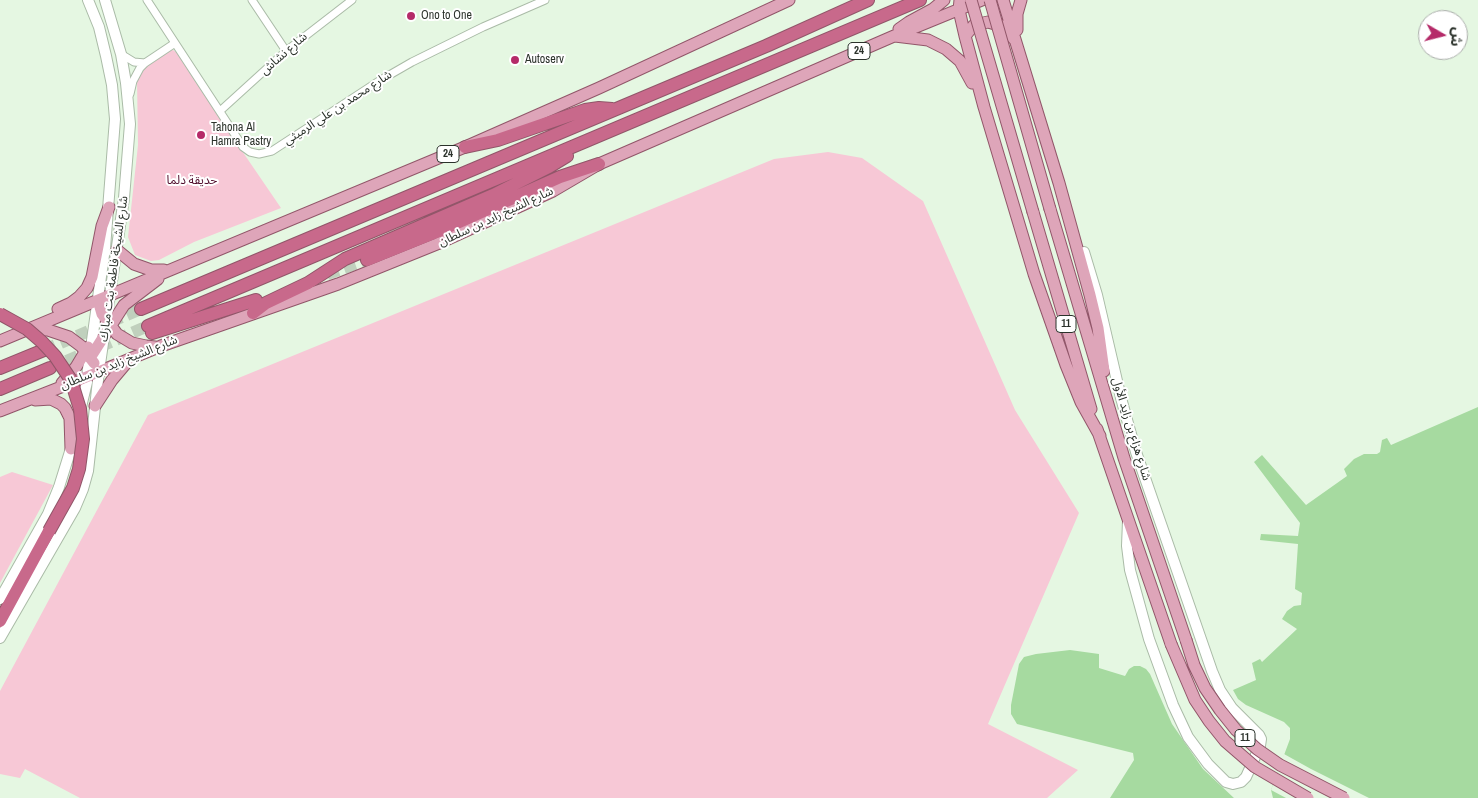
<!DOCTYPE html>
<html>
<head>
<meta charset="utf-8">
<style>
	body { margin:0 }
	#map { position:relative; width:1478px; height:798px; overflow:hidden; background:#e5f7e2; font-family:"Archivo Narrow","Noto Sans Arabic",sans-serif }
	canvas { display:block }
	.north { position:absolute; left:1418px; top:10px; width:50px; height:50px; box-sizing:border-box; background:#fff; border:1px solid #aaadaa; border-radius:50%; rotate:98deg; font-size:14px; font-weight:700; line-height:20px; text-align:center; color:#2b322b }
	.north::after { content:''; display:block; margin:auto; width:18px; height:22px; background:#b52b69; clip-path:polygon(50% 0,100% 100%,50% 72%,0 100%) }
</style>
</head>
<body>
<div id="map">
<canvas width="1478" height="798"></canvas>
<div class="north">ش</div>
</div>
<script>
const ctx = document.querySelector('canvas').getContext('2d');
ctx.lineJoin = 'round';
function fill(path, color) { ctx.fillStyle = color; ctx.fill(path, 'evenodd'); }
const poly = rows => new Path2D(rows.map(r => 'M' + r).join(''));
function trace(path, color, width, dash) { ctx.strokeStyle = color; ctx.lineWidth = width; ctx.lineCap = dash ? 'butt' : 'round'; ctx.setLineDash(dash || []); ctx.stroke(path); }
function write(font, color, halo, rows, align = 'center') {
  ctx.font = font + ' "Archivo Narrow","Noto Sans Arabic",sans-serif'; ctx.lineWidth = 4; ctx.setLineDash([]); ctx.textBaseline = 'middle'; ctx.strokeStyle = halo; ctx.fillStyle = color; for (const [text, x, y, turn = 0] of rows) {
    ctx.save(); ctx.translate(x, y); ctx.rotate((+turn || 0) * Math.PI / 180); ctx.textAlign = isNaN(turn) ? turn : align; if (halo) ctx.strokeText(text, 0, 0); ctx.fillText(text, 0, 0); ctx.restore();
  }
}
const green = poly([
	[173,50,179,54,225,126,281,208,194,242,159,260,151,261,135,255,128,237,138,145,137,79,139,72,166,52],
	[828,152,862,158,923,201,1015,410,1079,513,988,724,1078,770,1047,798,80,798,25,769,20,778,0,774,0,691,148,415,774,159],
	[12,472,53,485,0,583,0,477]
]);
const water = poly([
	[1478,407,1478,798,1273,798,1271,790,1290,739,1290,728,1284,722,1246,705,1238,699,1233,690,1256,680,1252,663,1260,659,1262,662,1297,629,1282,619,1287,611,1294,606,1301,605,1302,593,1295,589,1298,544,1260,540,1261,534,1298,536,1300,523,1254,462,1262,455,1306,505,1347,476,1344,469,1354,459,1364,454,1377,454,1380,452,1382,440,1387,438,1391,445],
	[1070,650,1099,654,1099,668,1125,676,1129,669,1134,666,1140,666,1146,669,1150,674,1172,724,1203,769,1234,798,1110,798,1134,760,1133,753,1017,724,1011,714,1011,705,1019,664,1024,657,1036,654]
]);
const pier = poly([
	[1284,754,1311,769,1369,798,1286,798,1271,790]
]);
const highwayTunnel = poly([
	[327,274,367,260],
	[44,350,141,309],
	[50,368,148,326]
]);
const street = poly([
	[147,0,243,147,250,152,259,154,272,151,379,81,412,62,483,27,545,0],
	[252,0,286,51],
	[121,54,134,62,145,63],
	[130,94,133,81,140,68,145,63,175,43],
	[220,111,286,51,352,0]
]);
const secondary = poly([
	[1084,252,1097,295,1121,398,1136,452,1212,671,1220,690,1232,708,1259,735,1261,739,1260,746,1246,777,1241,782,1233,784,1226,782,1208,764,1188,737,1173,705,1149,639,1130,570,1127,546,1128,521],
	[87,376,105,248,115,119,112,85,106,56,99,27,88,0],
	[80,411,87,382],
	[0,599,48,514,59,487,73,442],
	[0,638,75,508,83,489,88,471,99,371,124,198,130,124,126,83,121,54,105,0]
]);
const primary = poly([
	[960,0,959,10,965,36,984,107,1034,274,1066,365,1081,402,1100,436],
	[1003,0,1059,183,1090,295,1098,328,1104,371],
	[899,29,909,22,933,9,944,0],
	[1017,30,1017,14,1021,0],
	[895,36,928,40,946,49,960,61,972,83],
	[965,36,974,25,988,22,1002,26,1014,39],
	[1050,209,1124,458,1186,640],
	[1033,212,1091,409],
	[117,250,134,264,151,270,164,270],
	[98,300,102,314,117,334,132,343,146,346,155,347],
	[58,309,71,303,79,297,87,288,92,277,102,226,109,207],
	[33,330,48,330,69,337,81,346,94,363],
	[0,341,465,147,599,88,789,0],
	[90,358,124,305,158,279],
	[62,383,76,367,88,347],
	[35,400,51,399,61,404,65,408,70,418,71,449],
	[95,406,112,380,128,361],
	[0,411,79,380,161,346,338,284,437,244,553,191,599,164,894,36,982,0],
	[1097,429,1171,644]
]);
const highway = poly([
	[465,147,498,140,585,110,599,108,612,109],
	[367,260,439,231,560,177,599,164],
	[141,309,766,46,868,0],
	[253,313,266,303,308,283,345,259,493,195,549,167,567,156],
	[148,326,920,0],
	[152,333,256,300],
	[0,368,44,350],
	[0,389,50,368],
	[0,621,49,531]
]);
const primaryBridge = poly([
	[971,0,1033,212],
	[990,0,1050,209],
	[1186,640,1194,665,1205,688,1220,710,1236,730,1257,749,1280,765,1344,798],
	[1171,644,1195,700,1209,721,1225,741,1255,767,1308,798]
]);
const highwayBridge = poly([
	[0,314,27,329,42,342,55,356,71,380,80,409,83,439,79,469,73,488,49,531]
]);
const markers = [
	[411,16,5,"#b52b69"],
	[515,60,5,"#b52b69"],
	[201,135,5,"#b52b69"]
];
const shields = [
	[859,51,22],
	[448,154,22],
	[1066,324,20],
	[1245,738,20]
];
const shieldNames = [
	["24",859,51],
	["24",448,154],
	["11",1066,324],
	["11",1245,738]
];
const poiNames = [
	["Ono to One",421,16],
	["Autoserv",525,60],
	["Tahona Al",211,128],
	["Hamra Pastry",211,142]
];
const streetNames = [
	["شارع نشاش",284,54,-41],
	["شارع محمد بن علي الرميثي",338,108,-33],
	["شارع الشيخ زايد بن سلطان",496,217,-25],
	["شارع الشيخة فاطمة بنت مبارك",114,269,-82],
	["شارع الشيخ زايد بن سلطان",119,363,-22],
	["شارع هزاع بن زايد الأول",1131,429,73]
];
const parkNames = [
	["حديقة دلما",192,181]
];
fill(green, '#f7c8d6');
fill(water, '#a6daa0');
fill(pier, '#e5f7e2');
trace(highwayTunnel, '#c0d0bd', 12, [12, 6]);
trace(street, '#aabba7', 9);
trace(secondary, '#aabba7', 12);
trace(primary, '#915669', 13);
trace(highway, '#915669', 14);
trace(street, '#fff', 7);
trace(secondary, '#fff', 10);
trace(primary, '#dea5b9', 11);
trace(highway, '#c8698b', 12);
trace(primaryBridge, '#915669', 13, []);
trace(highwayBridge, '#915669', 14, []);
trace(primaryBridge, '#dea5b9', 11);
trace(highwayBridge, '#c8698b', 12);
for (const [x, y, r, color] of markers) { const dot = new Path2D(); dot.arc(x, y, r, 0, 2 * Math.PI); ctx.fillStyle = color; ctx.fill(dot); trace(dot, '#fff', 2); }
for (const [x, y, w] of shields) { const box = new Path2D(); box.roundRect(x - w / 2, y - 8.5, w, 17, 4); ctx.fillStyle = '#fff'; ctx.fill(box); trace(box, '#2b322b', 1); }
write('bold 11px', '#2b322b', null, shieldNames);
write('12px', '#2b322b', '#fff', poiNames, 'left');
write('12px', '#2b322b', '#fff', streetNames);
write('12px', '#4d0a29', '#fff', parkNames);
</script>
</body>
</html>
